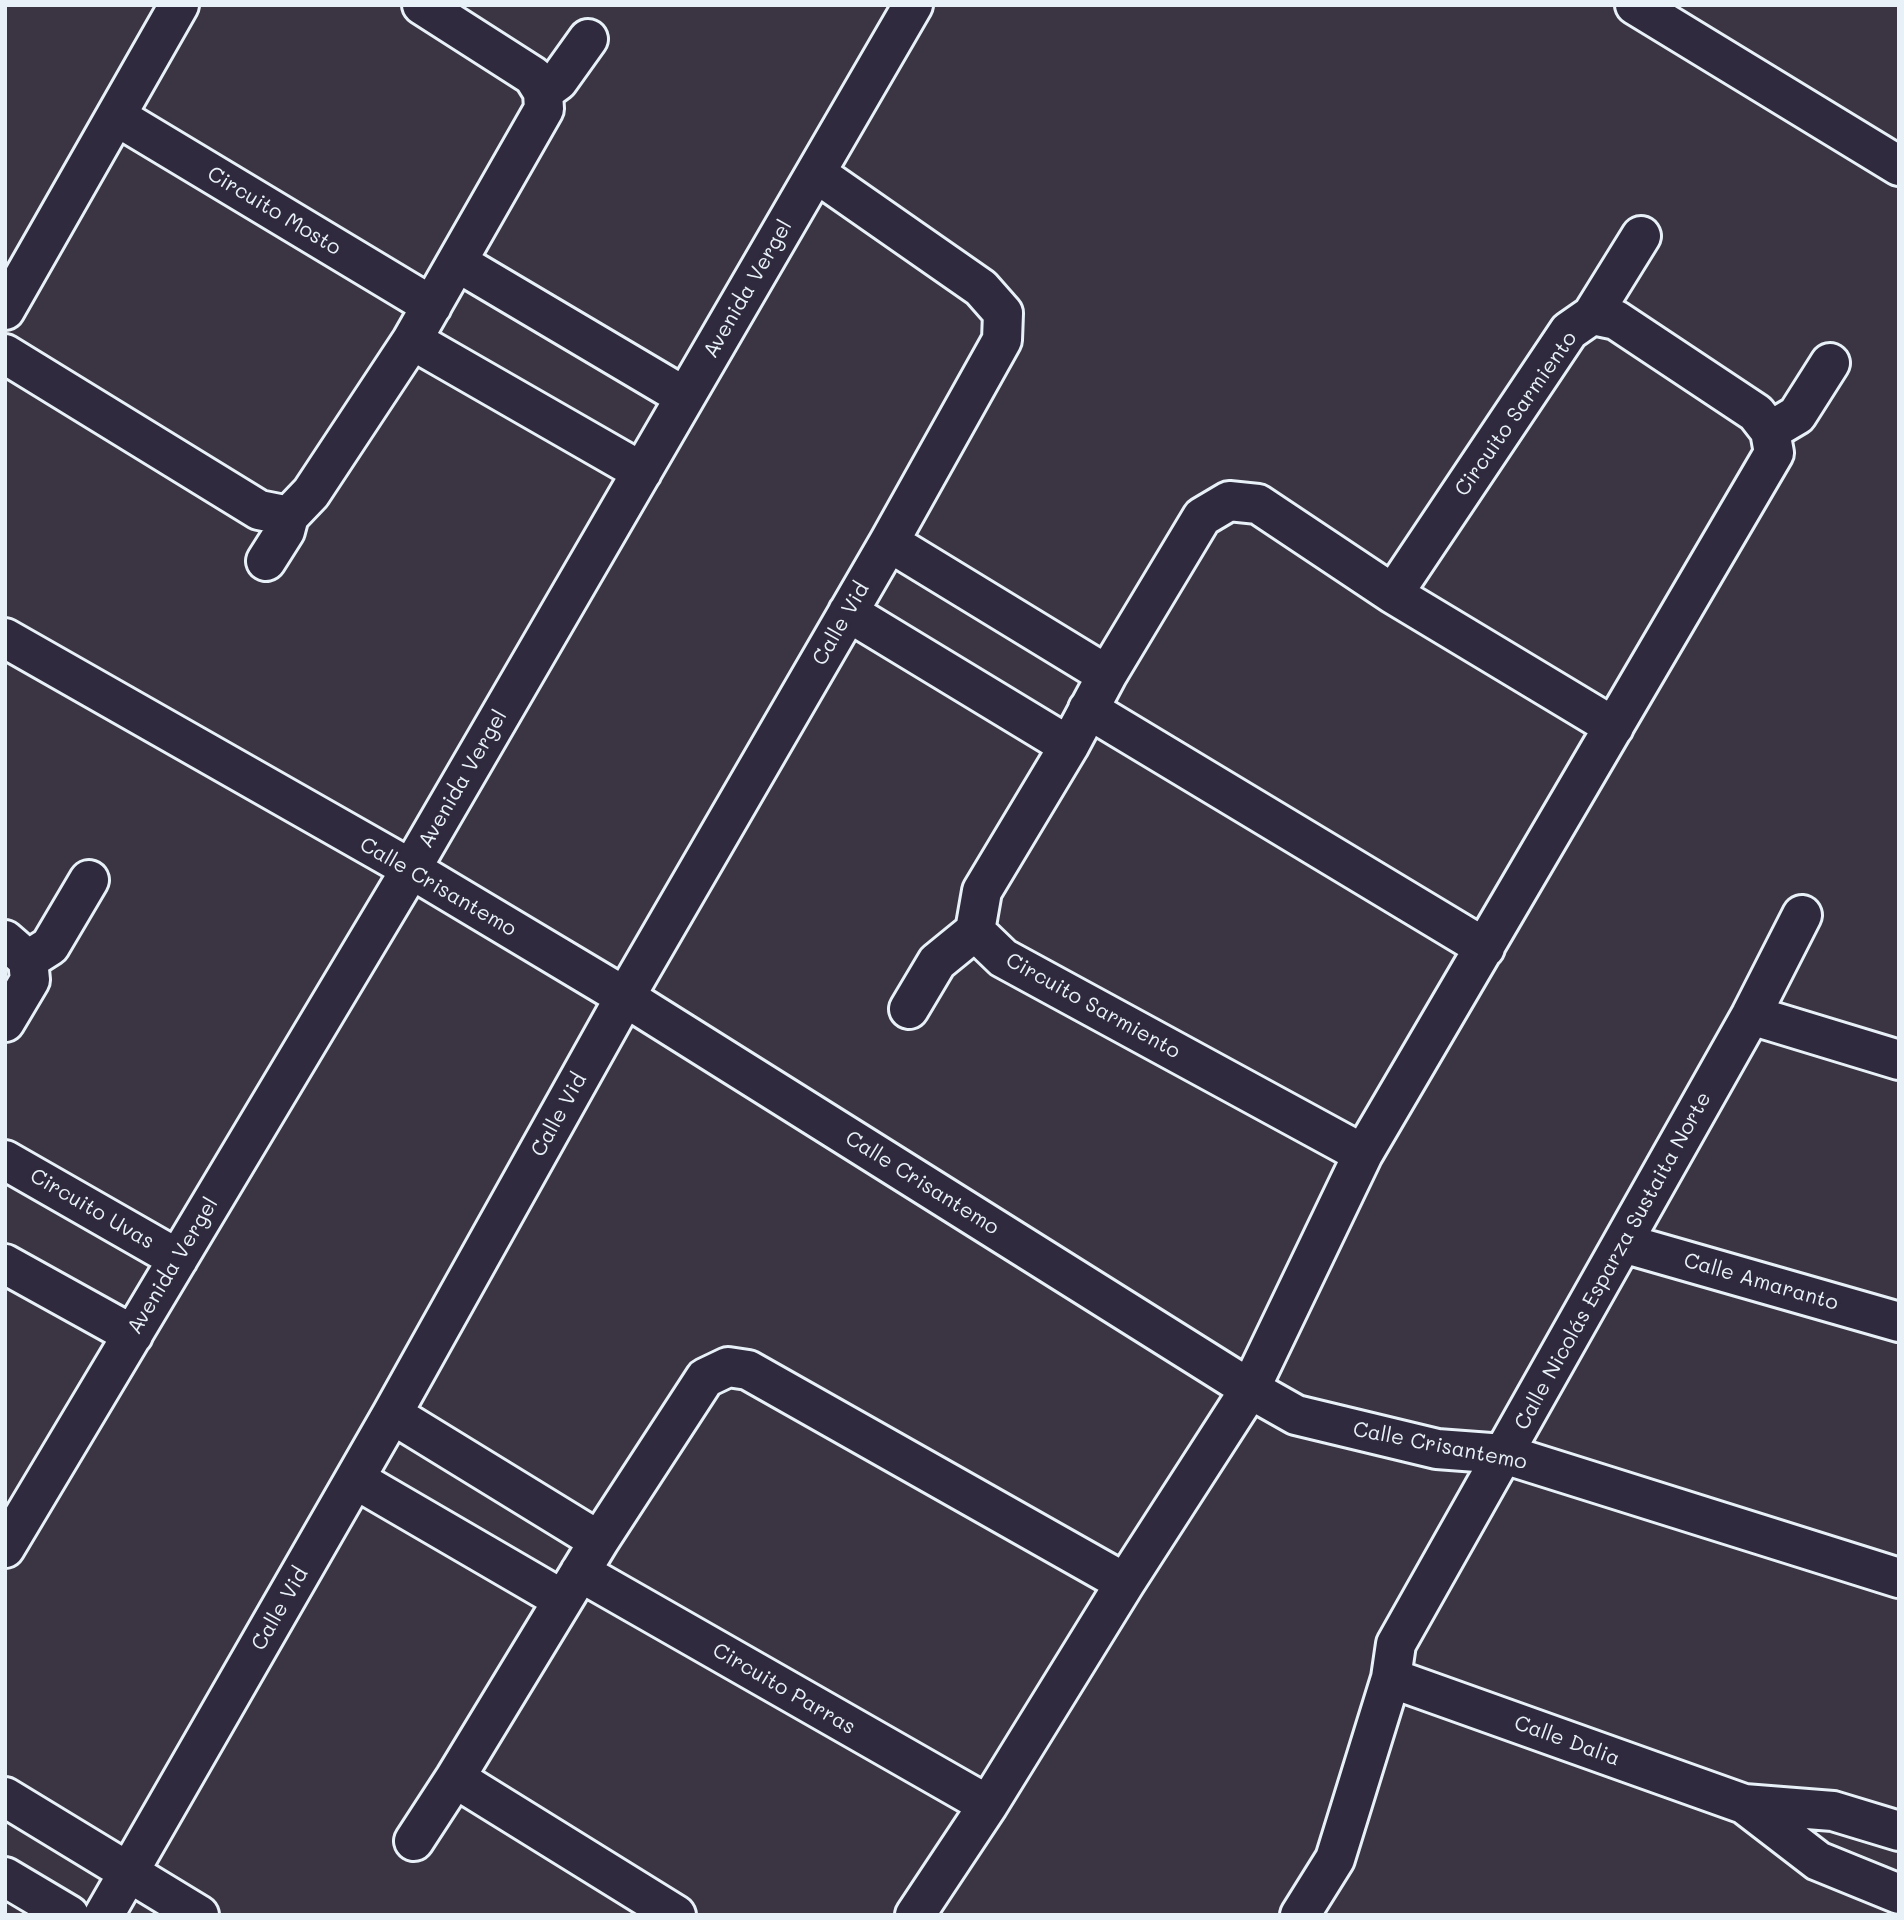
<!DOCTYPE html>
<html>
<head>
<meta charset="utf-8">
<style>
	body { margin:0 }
	#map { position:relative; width:1904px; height:1920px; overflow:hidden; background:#3b3543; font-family:Mali,sans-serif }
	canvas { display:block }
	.frame { position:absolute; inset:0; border:7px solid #e8f1f8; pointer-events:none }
</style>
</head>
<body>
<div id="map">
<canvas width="1904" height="1920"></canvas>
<div class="frame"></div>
</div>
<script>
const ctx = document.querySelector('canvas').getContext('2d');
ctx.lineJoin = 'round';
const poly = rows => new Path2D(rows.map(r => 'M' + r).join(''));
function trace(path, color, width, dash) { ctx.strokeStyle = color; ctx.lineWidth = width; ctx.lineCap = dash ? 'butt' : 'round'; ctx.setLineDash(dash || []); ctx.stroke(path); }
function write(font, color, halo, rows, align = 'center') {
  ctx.font = font + ' Mali,sans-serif'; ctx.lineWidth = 7; ctx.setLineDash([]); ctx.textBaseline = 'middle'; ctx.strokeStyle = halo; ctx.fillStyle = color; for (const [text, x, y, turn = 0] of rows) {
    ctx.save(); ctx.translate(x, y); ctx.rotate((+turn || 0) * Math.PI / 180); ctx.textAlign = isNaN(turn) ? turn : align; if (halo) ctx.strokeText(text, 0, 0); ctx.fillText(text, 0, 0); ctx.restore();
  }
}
const minor = poly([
	[1635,5,1899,166],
	[543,92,558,81,588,39],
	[116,116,432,306],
	[457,262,685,397],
	[5,310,179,5],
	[1592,315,1641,236],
	[412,340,642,472],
	[5,354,259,510,289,516],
	[1770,431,1797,415,1830,363],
	[889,542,1107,675],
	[266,561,285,531,289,516,311,493,412,340,544,109,543,92,533,76,422,5],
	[848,612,1069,746],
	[5,638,411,869,625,997,1250,1389,1296,1415,1437,1449,1504,1454,1899,1578],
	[1088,709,1485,948],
	[975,931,982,891,1069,746,1107,675,1202,517,1229,501,1258,504,1393,594,1614,727],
	[975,931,1003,958,1363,1154],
	[5,940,28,960,30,980,5,1022],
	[28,960,50,946,89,880],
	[909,1009,937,962,975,931],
	[1751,1015,1899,1060],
	[5,1160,178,1259],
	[1623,1243,1899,1322],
	[5,1264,133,1335],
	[392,1414,599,1541],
	[355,1479,563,1600],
	[5,1548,411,869,913,5],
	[580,1572,988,1805],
	[1391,1678,1744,1804,1833,1811,1899,1831],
	[455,1778,676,1915],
	[5,1797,199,1915],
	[1744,1804,1818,1861,1899,1894],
	[414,1841,455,1778,599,1541,705,1378,728,1367,748,1370,1125,1583],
	[5,1877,69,1915],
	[104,1915,392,1414,625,997,889,542,1002,340,1003,313,981,288,816,173],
	[915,1915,988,1805,1125,1583,1250,1389,1363,1154,1774,453,1770,431,1756,413,1616,320,1592,315,1569,331,1393,594],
	[1300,1915,1335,1859,1391,1678,1396,1644,1751,1015,1802,915]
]);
const streetNames = [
	["Circuito Mosto",274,211,31],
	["Avenida Vergel",748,289,-60],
	["Circuito Sarmiento",1516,414,-55],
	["Calle Vid",841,624,-60],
	["Avenida Vergel",463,779,-60],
	["Calle Crisantemo",438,887,30],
	["Circuito Sarmiento",1093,1006,29],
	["Calle Vid",559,1115,-61],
	["Calle Crisantemo",922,1183,32],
	["Circuito Uvas",92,1209,30],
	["Calle Nicolás Esparza Sustaita Norte",1613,1261,-61],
	["Avenida Vergel",173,1266,-59],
	["Calle Amaranto",1761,1282,16],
	["Calle Crisantemo",1440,1446,11],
	["Calle Vid",280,1609,-60],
	["Circuito Parras",784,1689,30],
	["Calle Dalia",1567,1741,20]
];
trace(minor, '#e8f1f8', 44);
trace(minor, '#2f2a3d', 38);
write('21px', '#e8f1f8', '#2f2a3d', streetNames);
</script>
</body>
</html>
